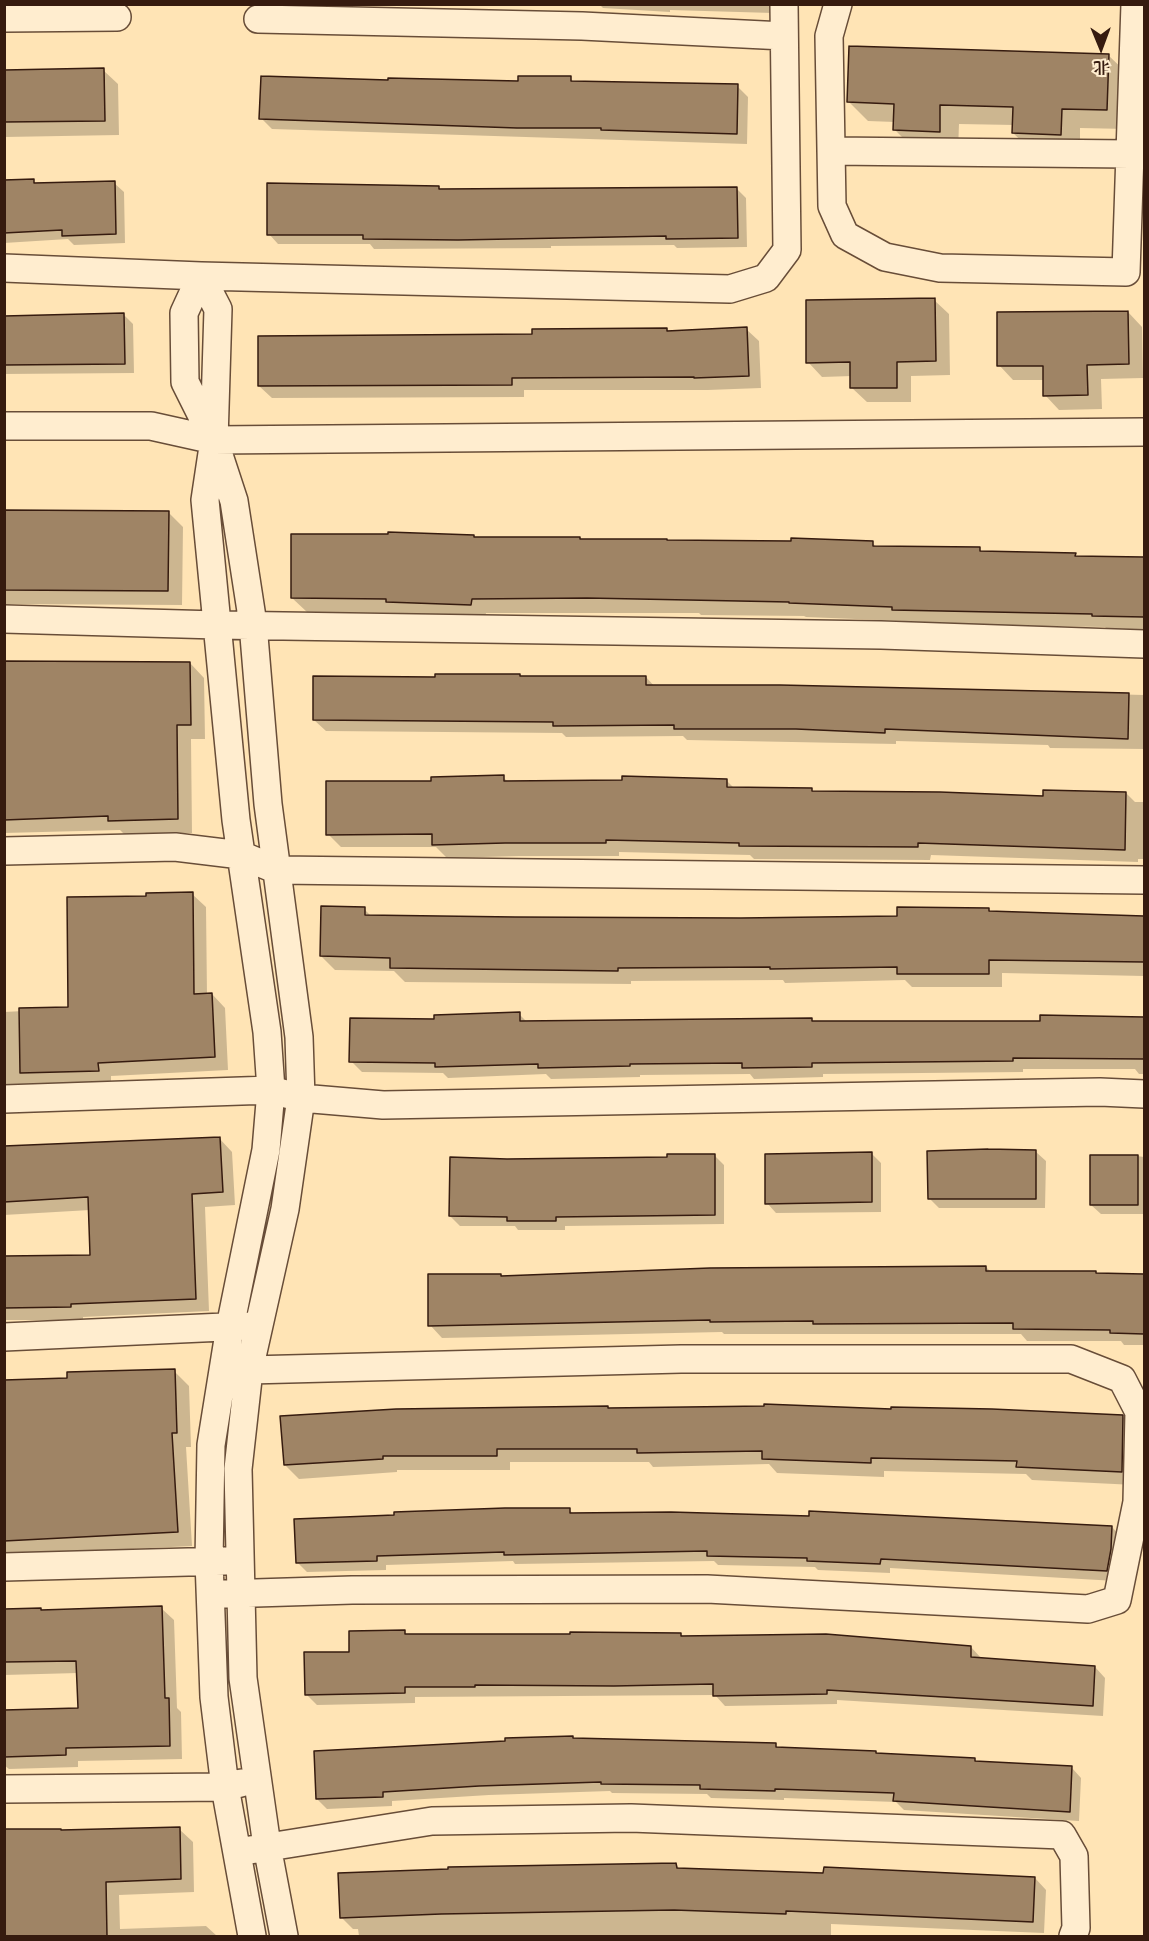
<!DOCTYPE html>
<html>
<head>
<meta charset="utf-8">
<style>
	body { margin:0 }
	#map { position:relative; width:1149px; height:1941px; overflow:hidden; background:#ffe4b5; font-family:"Old Standard TT","Noto Serif SC",serif }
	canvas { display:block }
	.frame { position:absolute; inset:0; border:6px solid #361b0f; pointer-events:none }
	.north { position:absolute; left:1071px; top:18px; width:60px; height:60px; -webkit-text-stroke:4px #ffedcf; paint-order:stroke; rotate:179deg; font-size:16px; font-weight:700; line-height:24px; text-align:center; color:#361b0f }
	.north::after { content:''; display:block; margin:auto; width:21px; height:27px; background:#361b0f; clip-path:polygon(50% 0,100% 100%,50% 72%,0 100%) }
</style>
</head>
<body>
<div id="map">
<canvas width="1149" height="1941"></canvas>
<div class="frame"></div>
<div class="north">北</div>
</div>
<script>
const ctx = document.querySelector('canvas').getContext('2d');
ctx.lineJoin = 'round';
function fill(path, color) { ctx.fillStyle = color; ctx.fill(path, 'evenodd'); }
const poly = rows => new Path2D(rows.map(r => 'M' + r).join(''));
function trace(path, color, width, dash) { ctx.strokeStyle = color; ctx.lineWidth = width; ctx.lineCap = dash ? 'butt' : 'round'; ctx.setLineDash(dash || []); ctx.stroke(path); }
const shadow = poly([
	[599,4,773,4,773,13,670,10,670,12,603,8],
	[1108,55,1128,74,1126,129,1080,128,1080,153,1033,152,1013,133,1014,125,959,124,958,151,914,149,895,130,895,122,868,121,849,102],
	[103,70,118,84,119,135,5,137,4,72],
	[570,78,575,83,737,86,748,97,747,144,272,129,261,118,390,82,519,83],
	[33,181,37,185,114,183,124,192,125,243,74,245,68,239,4,243,4,182],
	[438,187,442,191,737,189,746,198,747,247,677,248,674,245,551,246,551,248,374,249,370,244,278,244,269,234],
	[934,300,949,314,950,375,911,376,911,402,867,402,852,388,852,376,822,377,808,362],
	[1128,312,1142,327,1143,378,1101,379,1102,409,1059,410,1045,395,1044,380,1013,380,999,365],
	[123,314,133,324,134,373,4,374,4,317],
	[746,329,759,341,761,388,708,390,524,390,524,397,272,398,259,386,534,335],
	[4,512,169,513,183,527,182,605,4,604],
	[475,538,872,543,877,547,979,549,984,553,1075,555,1078,558,1144,558,1144,631,1108,630,1105,627,908,624,905,621,806,617,804,616,701,615,699,613,486,613,485,619,403,616,399,613,307,612,292,598],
	[4,663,190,663,204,678,205,739,191,739,192,833,124,834,120,830,4,833],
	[646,677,655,687,919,689,1144,695,1144,749,1050,748,1048,745,896,741,896,744,687,740,683,736,566,737,562,733,326,731,314,720,521,678],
	[503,777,508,782,726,780,735,789,811,790,814,793,1045,798,1126,793,1135,802,1144,802,1144,859,1138,859,1138,862,931,855,930,860,754,859,750,855,619,852,619,856,519,856,447,858,436,847,341,847,328,834,433,782],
	[192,894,206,907,207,995,212,994,225,1008,228,1070,111,1076,111,1084,4,1088,4,1012,120,1006,148,897],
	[364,909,372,917,741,920,898,917,988,909,992,913,1144,917,1144,976,1002,973,1002,987,912,987,905,980,785,983,783,980,631,981,631,984,405,982,394,971,335,970,321,956],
	[519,1014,527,1022,811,1019,815,1023,1041,1022,1041,1017,1144,1019,1144,1074,1139,1074,1135,1069,1023,1069,1023,1072,823,1074,823,1077,754,1079,750,1074,640,1075,640,1077,551,1079,546,1074,448,1078,443,1073,362,1072,351,1061,435,1020],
	[219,1138,232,1152,235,1205,205,1207,209,1311,83,1317,83,1320,4,1320,4,1258,92,1256,90,1210,4,1215,4,1148],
	[1036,1152,1046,1161,1045,1208,939,1208,929,1198],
	[872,1154,881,1163,881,1212,776,1213,767,1203],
	[714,1155,724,1165,724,1224,565,1226,565,1230,518,1230,515,1226,460,1226,450,1216,669,1158],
	[1137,1156,1144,1157,1144,1214,1101,1214,1091,1205],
	[986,1267,991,1272,1144,1276,1144,1345,1124,1345,1121,1341,1027,1341,1021,1334,724,1334,722,1332,442,1338,430,1325,500,1275,502,1277],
	[174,1371,189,1386,191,1447,186,1447,192,1546,4,1555,4,1382,69,1380],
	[610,1410,1123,1417,1137,1431,1135,1485,1032,1480,1026,1474,884,1471,884,1477,777,1473,769,1464,653,1467,649,1462,510,1462,510,1470,397,1470,397,1472,299,1479,285,1465],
	[569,1509,574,1515,1112,1527,1121,1537,1116,1581,890,1568,890,1573,818,1570,815,1567,718,1565,714,1561,515,1564,513,1561,386,1565,386,1570,307,1572,297,1562],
	[161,1608,174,1620,177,1708,181,1712,182,1759,78,1761,78,1767,9,1769,4,1765,4,1711,80,1709,78,1673,4,1675,4,1610,42,1612],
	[404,1632,408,1636,680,1634,684,1637,971,1647,981,1658,1095,1667,1105,1678,1103,1716,837,1700,837,1704,725,1706,715,1695,415,1697,415,1703,317,1705,306,1694,350,1654],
	[575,1740,775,1745,779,1748,876,1752,878,1754,974,1759,978,1763,1072,1768,1081,1778,1079,1821,904,1810,896,1802,784,1798,784,1800,711,1798,707,1794,612,1793,610,1791,489,1795,392,1801,392,1806,327,1809,317,1799],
	[179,1829,193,1842,194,1892,119,1895,120,1929,206,1926,217,1936,4,1936,4,1831],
	[676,1865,681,1870,1035,1878,1046,1890,1044,1933,831,1924,831,1936,359,1936,358,1929,353,1929,342,1918]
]);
const building = poly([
	[849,46,1109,54,1107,110,1062,109,1061,135,1012,133,1013,107,940,105,940,132,893,130,894,104,847,102,849,46],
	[104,68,105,121,4,122,4,70,104,68],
	[261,76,388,80,388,78,518,81,518,76,571,76,571,81,738,84,737,134,601,130,601,128,517,128,259,119,261,76],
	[34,179,34,183,115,181,116,234,62,236,62,230,4,233,4,180,34,179],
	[267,183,439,186,439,189,737,187,738,238,666,239,666,236,458,240,363,239,363,235,267,235,267,183],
	[935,298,936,361,897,362,897,388,850,388,850,362,806,363,806,300,935,298],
	[1128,311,1129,364,1087,365,1088,395,1043,396,1043,366,997,366,997,312,1128,311],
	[124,313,125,364,4,365,4,316,124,313],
	[747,327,749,376,694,378,694,377,512,378,512,385,258,386,258,336,532,334,532,329,667,328,667,331,747,327],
	[4,510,169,511,168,591,4,590,4,510],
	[388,532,474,535,474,537,580,537,580,539,667,539,667,540,791,541,791,538,873,541,873,546,980,547,980,551,1076,553,1075,556,1144,557,1144,617,1092,616,1092,614,892,610,892,607,789,603,789,602,587,598,472,599,471,605,386,602,386,599,291,598,291,534,388,534,388,532],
	[4,661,190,662,191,725,177,725,178,819,108,821,108,816,4,820,4,661],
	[435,674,520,674,520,676,646,676,646,685,780,685,1129,693,1128,739,885,729,885,733,796,729,674,729,674,725,553,726,553,722,313,720,313,676,435,677,435,674],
	[504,775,504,781,622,780,622,776,727,779,727,787,812,788,812,791,940,792,1043,796,1043,790,1126,792,1125,850,918,843,918,847,739,846,739,843,606,840,606,843,505,843,432,845,432,834,326,835,326,781,431,781,431,777,504,775],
	[193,892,194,994,212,993,215,1057,98,1063,99,1071,20,1073,19,1008,68,1007,67,897,146,896,146,893,193,892],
	[321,906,365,907,365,915,515,917,741,918,897,916,897,907,989,908,989,911,1144,916,1144,962,989,960,989,974,897,974,897,967,770,969,770,967,618,968,618,971,390,968,390,958,320,956,321,906],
	[520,1012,520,1021,812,1018,812,1021,1040,1021,1040,1015,1144,1017,1144,1059,1013,1058,1013,1061,812,1063,812,1067,742,1068,742,1063,630,1064,630,1066,538,1068,538,1064,435,1067,435,1063,349,1062,350,1018,434,1019,434,1015,520,1012],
	[220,1137,223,1192,192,1194,196,1299,71,1304,71,1307,4,1308,4,1256,90,1255,88,1197,4,1202,4,1146,220,1137],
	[988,1149,1036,1150,1036,1199,928,1199,927,1151,988,1149],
	[872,1152,872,1202,765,1204,765,1154,872,1152],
	[667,1154,715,1154,715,1215,556,1217,556,1221,507,1221,507,1217,449,1216,450,1157,507,1159,667,1157,667,1154],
	[1090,1155,1138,1155,1138,1205,1090,1205,1090,1155],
	[986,1266,986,1271,1096,1271,1096,1273,1144,1274,1144,1334,1110,1333,1110,1330,1013,1329,1013,1323,813,1324,813,1321,710,1322,710,1320,428,1326,428,1274,501,1274,501,1276,710,1268,986,1266],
	[175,1369,177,1433,172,1433,178,1532,4,1541,4,1380,67,1378,67,1372,175,1369],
	[764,1404,891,1409,891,1407,992,1409,1123,1415,1122,1472,1016,1467,1017,1461,871,1458,871,1463,762,1459,762,1451,637,1453,637,1449,497,1449,497,1456,383,1456,383,1459,284,1465,280,1416,396,1409,608,1406,608,1408,764,1406,764,1404],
	[505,1508,570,1508,570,1513,671,1512,809,1516,809,1511,1112,1526,1111,1549,1107,1571,881,1559,880,1564,807,1561,807,1558,707,1556,707,1551,504,1555,504,1552,377,1556,377,1561,296,1563,294,1519,394,1515,394,1512,505,1508],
	[162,1606,165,1698,169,1698,170,1746,66,1748,66,1755,4,1757,4,1710,78,1708,76,1661,4,1662,4,1609,41,1608,41,1610,162,1606],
	[405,1630,405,1634,570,1634,570,1632,681,1633,681,1636,826,1634,971,1646,971,1657,1095,1666,1093,1706,827,1690,827,1694,713,1696,713,1684,614,1686,475,1685,475,1687,405,1687,405,1693,305,1695,304,1652,349,1652,349,1631,405,1630],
	[573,1736,573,1738,776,1743,776,1747,876,1751,876,1753,975,1758,975,1761,1072,1766,1070,1812,893,1801,894,1793,775,1789,775,1791,700,1789,700,1785,601,1784,601,1782,479,1786,383,1792,383,1797,316,1799,314,1751,505,1741,505,1738,573,1736],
	[180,1827,181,1879,106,1882,107,1936,4,1936,4,1829,61,1829,61,1830,180,1827],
	[676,1863,677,1868,823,1873,824,1867,1035,1877,1033,1922,786,1911,786,1914,674,1910,441,1914,340,1918,338,1873,448,1869,448,1867,676,1863]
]);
const minor = poly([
	[838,4,829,36,832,206,845,235,885,257,940,268,1126,272,1135,4],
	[4,18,117,17],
	[258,19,582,26,784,36],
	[831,151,1130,154],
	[4,268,201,276,730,289,766,278,787,250,784,4],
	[4,426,151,426,214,440,1144,432],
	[4,619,217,625,881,635,1144,644],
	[4,851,175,847,241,855,277,870,1144,880],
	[4,1099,271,1090,301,1098,383,1105,1100,1092,1144,1094],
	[4,1337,246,1326],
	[4,1567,225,1561],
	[223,1594,352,1590,707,1589,1088,1609,1117,1600,1137,1502,1139,1412,1122,1379,1071,1359,681,1359,249,1370,232,1372],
	[4,1789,225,1787,241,1783],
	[250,1850,432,1821,631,1818,1062,1835,1074,1856,1076,1928,1073,1936],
	[252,1936,225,1787,214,1697,209,1561,211,1445,230,1327,266,1150,271,1090,267,1032,236,820,205,500,214,440,218,309,201,276,184,313,185,382,214,440,234,501,253,624,268,804,299,1037,301,1098,285,1209,249,1370,238,1469,243,1678,267,1846,284,1936]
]);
fill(shadow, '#0003');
fill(building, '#9f8465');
trace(building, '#361b0f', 1.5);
trace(minor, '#684d38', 30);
trace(minor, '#ffedcf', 27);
</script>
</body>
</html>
